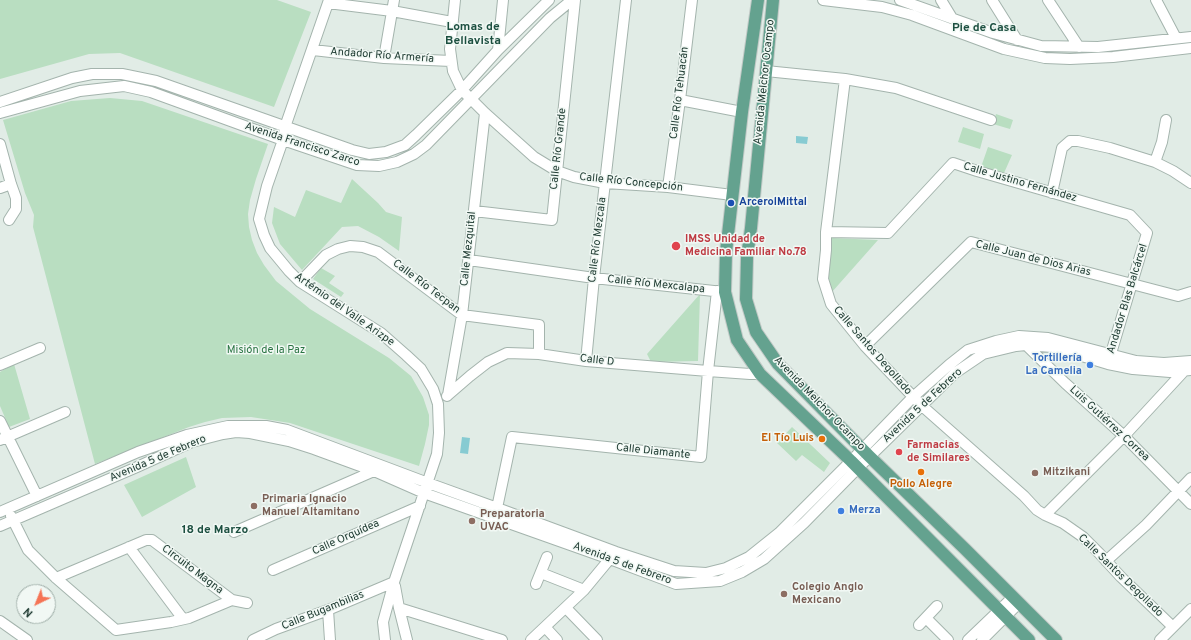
<!DOCTYPE html>
<html>
<head>
<meta charset="utf-8">
<style>
	body { margin:0 }
	#map { position:relative; width:1191px; height:640px; overflow:hidden; background:#e1ece6; font-family:Overpass,sans-serif }
	canvas { display:block }
	.north { position:absolute; left:16px; top:584px; width:40px; height:40px; box-sizing:border-box; background:#f1f8f4; border:1px solid #9eada7; border-radius:50%; rotate:223deg; font-size:11px; font-weight:700; line-height:16px; text-align:center; color:#213d34 }
	.north::after { content:''; display:block; margin:auto; width:14px; height:18px; background:#f57455; clip-path:polygon(50% 0,100% 100%,50% 72%,0 100%) }
</style>
</head>
<body>
<div id="map">
<canvas width="1191" height="640"></canvas>
<div class="north">N</div>
</div>
<script>
const ctx = document.querySelector('canvas').getContext('2d');
ctx.lineJoin = 'round';
function fill(path, color) { ctx.fillStyle = color; ctx.fill(path, 'evenodd'); }
const poly = rows => new Path2D(rows.map(r => 'M' + r).join(''));
function trace(path, color, width, dash) { ctx.strokeStyle = color; ctx.lineWidth = width; ctx.lineCap = dash ? 'butt' : 'round'; ctx.setLineDash(dash || []); ctx.stroke(path); }
function write(font, color, halo, rows, align = 'center') {
  ctx.font = font + ' Overpass,sans-serif'; ctx.lineWidth = 3; ctx.setLineDash([]); ctx.textBaseline = 'middle'; ctx.strokeStyle = halo; ctx.fillStyle = color; for (const [text, x, y, turn = 0] of rows) {
    ctx.save(); ctx.translate(x, y); ctx.rotate((+turn || 0) * Math.PI / 180); ctx.textAlign = isNaN(turn) ? turn : align; if (halo) ctx.strokeText(text, 0, 0); ctx.fillText(text, 0, 0); ctx.restore();
  }
}
const green = poly([
	[0,0,277,0,311,12,274,107,120,53,89,54,0,79],
	[110,98,142,101,268,144,256,179,250,200,248,214,249,227,252,240,257,253,264,265,276,281,310,309,389,358,411,376,423,397,429,415,429,425,425,444,419,466,290,423,251,417,222,418,205,422,189,427,95,464,33,227,34,215,25,193,3,120,71,101],
	[996,114,1013,120,1010,129,993,124],
	[963,127,984,134,980,149,958,142],
	[988,147,1012,155,1004,173,981,167],
	[352,179,378,203,386,212,402,217,399,251,379,237,358,226,342,227,302,270,280,244,272,223,274,207,295,217,306,190,341,203],
	[832,238,878,240,832,292,828,275],
	[321,268,335,276,329,283,344,293,341,297,313,279],
	[700,294,698,361,651,362,647,354],
	[14,364,30,419,9,427,0,406,0,372],
	[792,427,830,463,824,472,802,455,796,461,777,443],
	[186,457,196,487,142,517,124,485]
]);
const water = poly([
	[796,136,808,137,807,144,796,143],
	[462,437,470,438,468,454,460,453]
]);
const minor = poly([
	[329,0,285,127,283,140,267,186,259,219,264,235,270,248,289,271,300,282,381,333,406,355,421,369,433,389,438,404,439,433,437,454,394,582,383,622,385,640],
	[455,0,450,49,453,71,462,90,485,113,534,157,557,171,574,177,605,183,668,187,732,195],
	[823,0,882,7,912,15,1004,49,1045,58,1070,59,1113,57,1191,48],
	[900,0,993,33,1041,46,1098,47,1191,37],
	[941,0,952,18],
	[992,0,1017,40],
	[1048,0,1079,47],
	[1156,0,1176,38],
	[328,3,392,11,452,22],
	[313,50,384,58,451,61],
	[498,50,503,0],
	[384,58,394,0],
	[766,71,845,79,896,88,991,120],
	[845,79,826,232,826,250,823,279,831,304,865,346,921,405,1024,496,1037,510,1045,515,1063,523,1083,537,1099,553,1121,577,1173,627],
	[680,100,742,112],
	[0,102,72,78,92,74,122,74,156,81,352,150,369,154,386,152,405,145,416,135,462,90,498,50,549,0],
	[0,113,80,91,124,86,151,92,283,140,357,165,379,166,397,162,414,154,426,145,550,18,572,0],
	[0,144,11,184,16,198,16,209,9,220],
	[1155,162,1162,142,1166,120],
	[668,187,680,100,692,0],
	[0,188,11,184],
	[1052,193,1062,148,1070,141,1078,141,1110,148,1155,162,1173,171,1191,183],
	[474,211,552,220,575,0],
	[826,232,888,233,953,163,977,171,1130,215,1147,233,1109,360],
	[469,260,594,278,723,292],
	[300,282,326,255,338,249,350,246,363,247,378,252,462,315,539,325,539,354],
	[1026,345,1065,383,1124,436,1191,504],
	[865,346,971,242,1178,296,1191,292],
	[586,361,594,278,626,0],
	[0,365,40,348],
	[448,395,470,376,488,362,507,353,539,354,586,361,708,371,750,374,760,374],
	[447,396,448,395,462,315,485,113],
	[0,421,37,496],
	[0,440,65,412],
	[497,508,512,437,701,457,708,371,717,291],
	[0,512,138,452,187,435,228,426,266,426,287,430,428,483,497,508,616,552,674,571,706,573,726,568,749,557,779,533,851,461,913,397,949,365,968,350,996,341,1019,336,1048,338,1136,361,1164,363,1191,361],
	[1045,515,1124,436,1185,370],
	[11,516,28,550,56,578,116,630,171,622,189,618,232,600],
	[0,526,137,467,192,442,223,434,236,432,250,433,289,441,314,449,374,471,424,493,610,559,676,584,720,581,742,572,764,559,804,523,858,468,955,373,983,354,1016,346,1026,345,1052,347,1108,364,1133,369,1170,372,1191,370],
	[234,532,374,471],
	[129,547,183,619],
	[1106,561,1146,525,1191,478],
	[273,570,420,506],
	[541,573,584,590],
	[56,578,146,540,152,540,232,600,247,603],
	[536,584,547,557],
	[395,586,399,608,407,640],
	[399,608,502,640],
	[566,608,597,640],
	[328,610,330,640],
	[926,618,948,640],
	[0,621,27,640],
	[919,625,937,606],
	[545,627,557,640],
	[253,640,276,629,328,610,394,582],
	[531,640,584,590,613,555],
	[968,640,1013,597],
	[982,640,1019,603],
	[1160,640,1191,609]
]);
const major = poly([
	[758,0,742,112,726,252,725,292,737,340,760,374,851,461,1029,640],
	[773,0,751,228,747,257,746,299,756,332,778,364,869,456,965,549,1056,640]
]);
const markers = [
	[731,203,4,"#1a4fb4"],
	[676,246,5,"#e0444e"],
	[1090,365,4,"#3f7fe0"],
	[822,439,4,"#e8710a"],
	[899,452,4,"#e0444e"],
	[921,472,4,"#e8710a"],
	[1035,473,4,"#8d6e63"],
	[254,506,4,"#8d6e63"],
	[841,511,4,"#3f7fe0"],
	[472,521,4,"#8d6e63"],
	[784,594,4,"#8d6e63"]
];
const streetNames = [
	["Andador Río Armería",382,56,4],
	["Avenida Melchor Ocampo",765,82,-84],
	["Calle Río Tehuacán",680,93,-83],
	["Avenida Francisco Zarco",302,145,18],
	["Calle Río Grande",559,149,-84],
	["Calle Río Concepción",631,183,6],
	["Calle Justino Fernández",1020,183,16],
	["Calle Río Mezcala",598,240,-83],
	["Calle Mezquital",469,249,-84],
	["Calle Juan de Dios Arias",1033,259,14],
	["Calle Río Mexcalapa",656,285,6],
	["Calle Río Tecpan",426,287,37],
	["Andador Blas Balcárcel",1128,299,-73],
	["Artémio del Valle Arizpe",344,310,35],
	["Calle Santos Degollado",872,351,49],
	["Calle D",597,361,6],
	["Avenida Melchor Ocampo",819,404,46],
	["Avenida 5 de Febrero",923,406,-43],
	["Luis Gutiérrez Correa",1109,424,43],
	["Calle Diamante",653,452,6],
	["Avenida 5 de Febrero",158,459,-23],
	["Calle Orquídea",346,538,-24],
	["Avenida 5 de Febrero",622,564,20],
	["Circuito Magna",192,570,37],
	["Calle Santos Degollado",1120,576,44],
	["Calle Bugambilias",323,611,-22]
];
const transitNames = [
	["ArcerolMittal",739,203]
];
const healthNames = [
	["IMSS Unidad de",685,240],
	["Medicina Familiar No.78",685,253],
	["Farmacias",907,446],
	["de Similares",907,459]
];
const parkNames = [
	["Misión de la Paz",266,351]
];
const shopNames = [
	["Tortillería",1082,359],
	["La Camelia",1082,372],
	["Merza",849,511,"left"]
];
const foodNames = [
	["El Tío Luis",814,439],
	["Pollo Alegre",921,485,"center"]
];
const educationNames = [
	["Mitzikani",1043,473],
	["Primaria Ignacio",262,500],
	["Manuel Altamitano",262,513],
	["Preparatoria",480,515],
	["UVAC",480,528],
	["Colegio Anglo",792,588],
	["Mexicano",792,601]
];
const neighbourhoodNames = [
	["Lomas de",473,28],
	["Bellavista",473,42],
	["Pie de Casa",984,29],
	["18 de Marzo",215,531]
];
fill(green, '#b9dec1');
fill(water, '#87cbd2');
trace(minor, '#a4b4ad', 12);
trace(major, '#c1c9c6', 14);
trace(minor, '#fff', 10);
trace(major, '#64a28f', 12);
for (const [x, y, r, color] of markers) { const dot = new Path2D(); dot.arc(x, y, r, 0, 2 * Math.PI); ctx.fillStyle = color; ctx.fill(dot); trace(dot, '#f1f8f4', 1.5); }
write('11px', '#213d34', '#f1f8f4', streetNames);
write('bold 11px', '#164399', '#f1f8f4', transitNames, 'left');
write('bold 11px', '#be3a42', '#f1f8f4', healthNames, 'left');
write('11px', '#2a7443', '#f1f8f4', parkNames);
write('bold 11px', '#366cbe', '#f1f8f4', shopNames, 'right');
write('bold 11px', '#c56008', '#f1f8f4', foodNames, 'right');
write('bold 11px', '#785e54', '#f1f8f4', educationNames, 'left');
write('bold 12px', '#1c4f40', '#f1f8f4', neighbourhoodNames);
</script>
</body>
</html>
